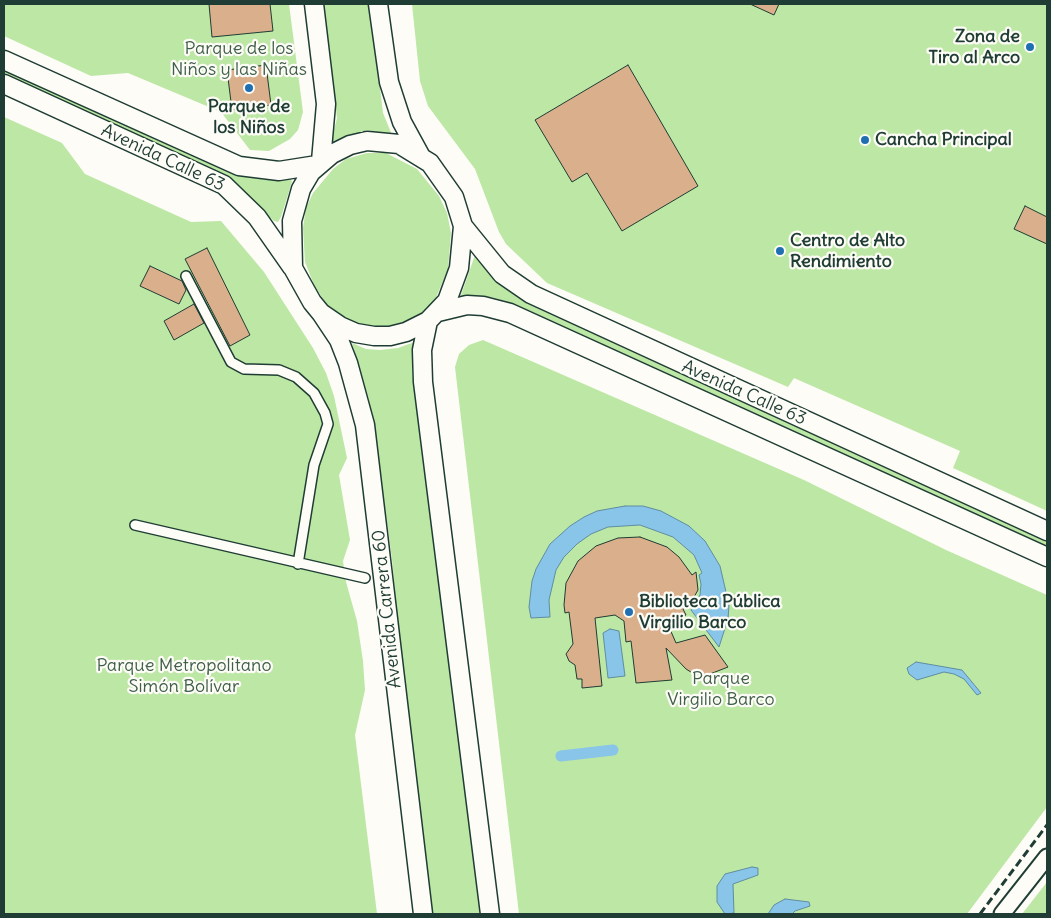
<!DOCTYPE html>
<html>
<head>
<meta charset="utf-8">
<style>
	body { margin:0 }
	#map { position:relative; width:1051px; height:918px; overflow:hidden; background:#fdfcf7; font-family:Delius,sans-serif }
	canvas { display:block }
	.frame { position:absolute; inset:0; border:5px solid #1f3d34; pointer-events:none }
</style>
</head>
<body>
<div id="map">
<canvas width="1051" height="918"></canvas>
<div class="frame"></div>
</div>
<script>
const ctx = document.querySelector('canvas').getContext('2d');
ctx.lineJoin = 'round';
function fill(path, color) { ctx.fillStyle = color; ctx.fill(path, 'evenodd'); }
const poly = rows => new Path2D(rows.map(r => 'M' + r).join(''));
function trace(path, color, width, dash) { ctx.strokeStyle = color; ctx.lineWidth = width; ctx.lineCap = dash ? 'butt' : 'round'; ctx.setLineDash(dash || []); ctx.stroke(path); }
function write(font, color, halo, rows, align = 'center') {
  ctx.font = font + ' Delius,sans-serif'; ctx.lineWidth = 4.5; ctx.setLineDash([]); ctx.textBaseline = 'middle'; ctx.strokeStyle = halo; ctx.fillStyle = color; for (const [text, x, y, turn = 0] of rows) {
    ctx.save(); ctx.translate(x, y); ctx.rotate((+turn || 0) * Math.PI / 180); ctx.textAlign = isNaN(turn) ? turn : align; if (halo) ctx.strokeText(text, 0, 0); ctx.fillText(text, 0, 0); ctx.restore();
  }
}
const green = poly([
	[4,4,289,4,303,112,298,130,290,139,269,151,250,150,221,112,128,73,91,76,4,36],
	[323,4,370,4,383,113,392,135,367,130,331,142,337,118],
	[412,4,1047,4,1047,511,953,468,960,451,794,378,788,387,547,283,506,244,499,232,475,169,428,106,420,81],
	[4,68,234,172,265,180,290,177,292,182,281,217,278,222,274,221,221,175,4,73],
	[4,117,62,143,85,174,191,222,221,221,264,272,313,348,326,373,334,396,347,458,339,475,350,540,343,561,346,582,357,621,363,661,365,690,355,735,377,914,4,914],
	[367,153,386,153,417,169,439,196,447,213,451,233,448,269,435,300,424,313,406,324,386,329,362,327,343,319,327,305,314,285,305,262,303,228,306,208,313,193,333,169,346,159],
	[475,255,492,275,511,290,545,310,1047,540,1047,548,592,343,505,301,491,297,460,298],
	[483,340,804,480,946,550,1047,595,1047,807,967,914,519,914,455,367,459,354,469,345],
	[417,341,412,371,444,614,480,914,432,914,409,745,392,559,380,471,369,400,352,343,366,349,380,350,398,348],
	[1047,882,1047,914,1022,914]
]);
const water = poly([
	[625,506,643,506,661,511,689,526,705,541,720,566,729,605,728,619,719,647,691,610,700,595,701,584,699,575,702,573,694,555,673,537,640,525,608,527,591,534,577,544,564,557,556,570,549,600,550,617,531,618,529,607,532,581,536,569,550,544,570,526,584,517,597,511,625,506],
	[610,629,619,631,625,676,608,678,603,633,610,629],
	[916,662,962,670,981,693,977,695,964,679,954,674,944,672,917,680,909,674,907,668,916,662],
	[752,867,758,868,758,875,733,884,734,913,725,914,717,902,717,886,725,874,752,867],
	[785,899,809,902,810,906,795,911,792,914,768,914,774,905,785,899]
]);
const canal = poly([
	[561,756,613,750]
]);
const building = poly([
	[209,4,270,4,273,31,212,37,209,4],
	[750,4,779,4,774,15,750,4],
	[266,65,271,105,232,110,227,70,266,65],
	[628,65,698,186,622,231,587,173,572,182,535,120,628,65],
	[1025,206,1047,217,1047,244,1014,229,1025,206],
	[207,248,250,335,230,346,185,259,207,248],
	[150,266,182,281,186,290,179,304,140,286,150,266],
	[194,304,204,323,174,340,164,321,194,304],
	[640,537,667,547,679,557,692,575,696,572,698,590,690,604,683,609,686,615,666,620,676,643,705,635,728,667,710,674,694,674,686,669,666,648,672,680,636,683,631,641,626,642,624,621,615,615,595,618,602,686,582,688,582,679,577,679,575,665,569,661,566,654,573,644,569,612,565,613,564,605,566,583,578,561,596,546,618,538,640,537]
]);
const pedestrian = poly([
	[186,276,231,362,244,369,279,370,296,377,314,393,325,413,328,424,314,465,298,564],
	[135,525,365,578]
]);
const tertiary = poly([
	[1002,914,1047,857]
]);
const secondary = poly([
	[314,4,326,104,321,161],
	[378,4,389,82,402,122,420,155],
	[4,60,239,166,279,171,317,165],
	[4,84,224,185,257,217,292,267],
	[367,141,399,144,430,163,454,197,463,226,459,268,447,301,428,321,406,332,390,336,374,336,356,333,340,326,321,313,312,302,293,268,292,221,301,189,311,172,332,154,350,145,367,141],
	[463,226,502,274,531,294,1047,531],
	[438,312,467,305,483,306,510,313,1047,557],
	[321,313,339,340,348,363,365,425,423,914],
	[428,321,422,350,423,382,490,914]
]);
const rail = poly([
	[980,914,1047,825]
]);
const markers = [
	[1030,47,5,"#1f6fb2"],
	[249,88,5,"#1f6fb2"],
	[865,140,5,"#1f6fb2"],
	[780,251,5,"#1f6fb2"],
	[629,612,5,"#1f6fb2"]
];
const poiNames = [
	["Zona de",1020,37,"right"],
	["Tiro al Arco",1020,58,"right"],
	["Parque de",249,107,"center"],
	["los Niños",249,128,"center"],
	["Cancha Principal",875,140],
	["Centro de Alto",790,241],
	["Rendimiento",790,262],
	["Biblioteca Pública",639,602],
	["Virgilio Barco",639,623]
];
const parkNames = [
	["Parque de los",239,49],
	["Niños y las Niñas",239,70],
	["Parque Metropolitano",184,666],
	["Simón Bolívar",184,687],
	["Parque",721,679],
	["Virgilio Barco",721,700]
];
const streetNames = [
	["Avenida Calle 63",163,158,25],
	["Avenida Calle 63",744,393,24],
	["Avenida Carrera 60",387,609,-96]
];
fill(green, '#bde7a4');
fill(water, '#89c4e9');
trace(water, '#5f8ea1', 1);
trace(canal, '#89c4e9', 11);
fill(building, '#daaf8b');
trace(building, '#1f3d34', 1);
trace(pedestrian, '#1f3d34', 12);
trace(tertiary, '#1f3d34', 19);
trace(secondary, '#1f3d34', 21);
trace(pedestrian, '#fdfcf7', 9);
trace(tertiary, '#fdfcf7', 15);
trace(secondary, '#fdfcf7', 18);
trace(rail, '#1f3d34', 3, [8, 4]);
for (const [x, y, r, color] of markers) { const dot = new Path2D(); dot.arc(x, y, r, 0, 2 * Math.PI); ctx.fillStyle = color; ctx.fill(dot); trace(dot, '#fdfcf7', 2); }
write('bold 18px', '#1f3d34', '#fdfcf7', poiNames, 'left');
write('18px', '#3f5f4a', '#fdfcf7', parkNames);
write('18px', '#1f3d34', '#fdfcf7', streetNames);
</script>
</body>
</html>
